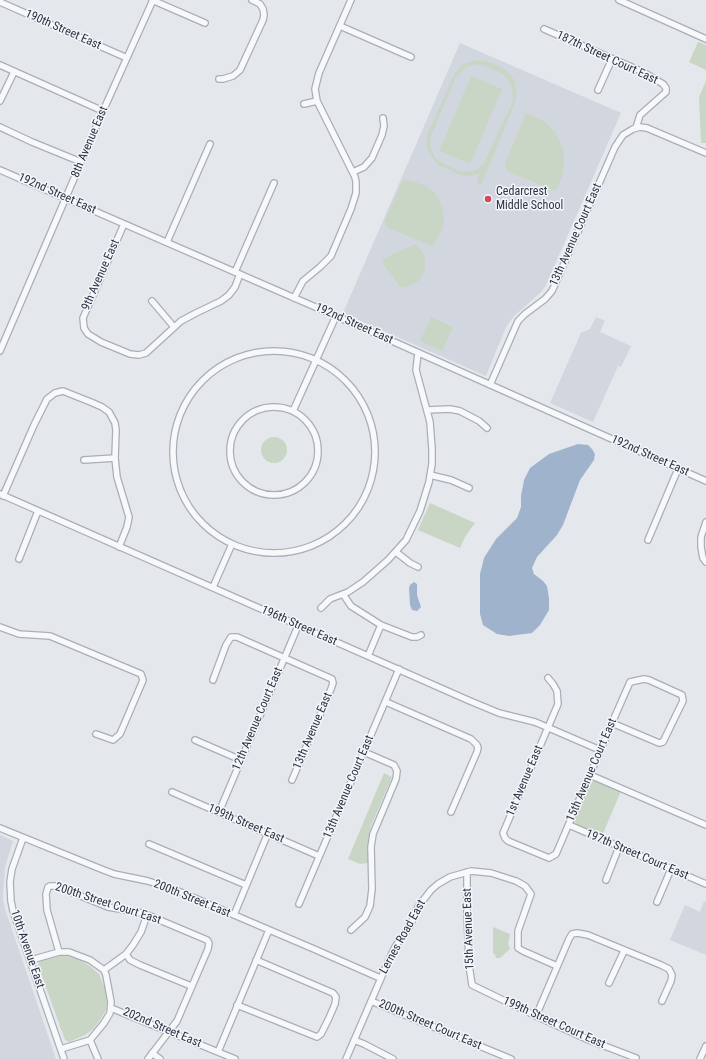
<!DOCTYPE html>
<html>
<head>
<meta charset="utf-8">
<style>
	body { margin:0 }
	canvas { display:block; background:#e4e7ec }
</style>
</head>
<body>
<canvas width="706" height="1059"></canvas>
<script>
const ctx = document.querySelector('canvas').getContext('2d');
ctx.lineJoin = 'round';
function fill(path, color) { ctx.fillStyle = color; ctx.fill(path, 'evenodd'); }
const poly = rows => new Path2D(rows.map(r => 'M' + r).join(''));
function trace(path, color, width, dash) { ctx.strokeStyle = color; ctx.lineWidth = width; ctx.lineCap = dash ? 'butt' : 'round'; ctx.setLineDash(dash || []); ctx.stroke(path); }
function write(font, color, halo, rows, align = 'center') {
  ctx.font = font + ' "Roboto Condensed",sans-serif'; ctx.lineWidth = 3; ctx.setLineDash([]); ctx.textBaseline = 'middle'; ctx.strokeStyle = halo; ctx.fillStyle = color; for (const [text, x, y, turn = 0] of rows) {
    ctx.save(); ctx.translate(x, y); ctx.rotate((+turn || 0) * Math.PI / 180); ctx.textAlign = isNaN(turn) ? turn : align; if (halo) ctx.strokeText(text, 0, 0); ctx.fillText(text, 0, 0); ctx.restore();
  }
}
const built = poly([
	[460,43,621,113,546,285,541,292,514,316,506,327,486,376,343,313],
	[596,317,605,321,600,332,631,346,621,367,618,366,593,422,550,403,581,333,590,329],
	[0,835,13,841,5,867,3,897,5,909,56,1059,0,1059],
	[704,901,706,902,706,955,670,940,685,905,700,912]
]);
const green = poly([
	[698,42,706,45,706,70,689,62],
	[478,60,486,61,506,70,514,80,517,92,514,105,481,185,477,183,480,173,471,176,463,176,438,165,429,153,426,143,428,133,455,73,463,64],
	[476,64,488,67,503,74,510,82,513,96,512,103,484,163,479,168,473,171,462,172,446,165,436,159,431,149,430,138,456,77,466,67],
	[471,76,502,89,470,164,439,151],
	[706,81,706,143,701,143,699,97],
	[526,113,538,118,547,124,555,132,560,142,564,153,564,165,562,176,556,191,507,171,505,164],
	[403,180,412,181,426,186,434,192,440,201,443,211,444,222,441,233,432,246,388,228,386,225,385,220],
	[415,244,421,250,425,257,425,269,421,278,418,281,410,286,401,288,383,263,383,259],
	[431,317,453,327,442,351,420,341],
	'261 450a13 13 0 1 1 26 0a13 13 0 1 1-26 0Z',
	[430,503,475,523,465,537,460,548,418,530],
	[384,773,392,777,371,826,368,840,368,863,360,864,348,859],
	[591,780,594,780,621,791,602,836,577,825,574,821,573,817],
	[493,927,510,934,508,944,510,949,500,958,496,958,495,954,493,954],
	[59,955,68,956,80,960,90,966,99,974,105,988,107,1000,106,1010,100,1020,92,1030,85,1035,69,1042,65,1040,38,965,40,961]
]);
const water = poly([
	[578,444,588,445,592,449,595,454,594,460,580,480,563,525,557,535,537,557,532,568,534,574,543,581,547,586,549,598,549,610,540,625,532,633,509,636,497,634,483,625,480,614,480,574,484,558,496,539,517,518,521,507,521,496,524,480,530,468,549,454],
	[414,582,417,584,417,595,421,607,417,611,412,610,410,605,409,588,410,585]
]);
const minor = poly([
	[152,0,205,23],
	[619,0,706,39],
	[0,2,127,58],
	[340,26,411,57],
	[544,29,643,72,663,84,666,88,666,92,640,115,636,128],
	[0,65,103,111],
	[219,79,223,79,233,76,240,70,263,20,264,15,263,9,260,4,252,0],
	[598,90,612,59],
	[0,101,14,72],
	[304,104,317,101],
	[0,127,32,142,81,162],
	[0,170,336,316,706,481],
	[353,172,364,167,372,158,382,135,384,126,383,118],
	[124,224,83,318,84,328,88,334,101,342,130,354,139,355,146,353,181,321,196,313,221,301,229,295,235,287,240,274],
	[167,242,210,144],
	[235,272,274,183],
	[294,298,303,281,320,267,331,256,351,209,356,193,356,182,355,177,317,101,315,89,319,73,351,0],
	[152,301,174,327],
	'173 452a101 101 0 1 1 202 0a101 101 0 1 1-202 0Z',
	[0,351,103,111,153,0],
	[490,385,518,321,525,314,545,299,552,291,615,147,623,135,633,129,640,127,647,128,706,153],
	'230 451a44 44 0 1 1 88 0a44 44 0 1 1-88 0Z',
	[427,410,450,409,460,411,479,421,487,428],
	[293,411,336,316],
	[84,460,115,458],
	[430,475,451,480,469,488],
	[0,494,470,701,499,713,535,722,600,750],
	[3,496,34,425,47,399,55,393,63,391,93,403,102,407,109,412,115,423,116,430,115,458,117,477,129,517,127,527,119,547],
	[706,522,701,537,701,547,703,558,706,562],
	[648,540,678,469],
	[396,552,410,563,418,567],
	[19,559,38,511],
	[213,587,232,544],
	[343,594,351,606,381,625,412,637,417,637,421,635],
	[321,608,330,599,348,592,363,582,388,560,406,540,420,511,429,482,432,464,432,449,430,422,416,370,418,353],
	[0,627,19,634,50,636,141,674,143,680,141,685,120,734,113,740,96,734],
	[368,656,381,625],
	[548,678,553,684,557,691,558,704,503,833,505,838,508,841,549,858,556,854,612,723,630,682,644,679,649,680,682,695,683,701,681,705,663,742,659,743,612,723],
	[213,680,226,645,231,637,237,637,332,679,333,683,331,689,292,780],
	[386,702,471,739,477,745,478,748,477,752,451,812],
	[195,740,241,760],
	[590,775,706,825],
	[172,792,319,856],
	[219,812,298,626],
	[569,825,706,884],
	[0,828,101,869,114,874,148,881,178,891,314,949,380,978],
	[23,838,12,869,10,882,11,901,13,911,64,1059],
	[149,844,246,885],
	[467,872,467,910,469,965,472,985,536,1016,589,1040,636,1058],
	[606,880,619,847],
	[657,902,671,869],
	[299,904,399,669],
	[234,915,268,833],
	[351,930,365,917,370,906,372,889,371,847,373,834,396,779,397,771,394,765,364,752],
	[59,952,47,910,46,894,48,887,50,886,56,886,108,907,143,913,207,940,209,943,208,949,177,1021,148,1059],
	[126,954,130,960,140,965,191,986],
	[31,960,59,952,69,952,90,960,104,970,106,975,111,1002,110,1013,104,1023,90,1040,61,1049],
	[104,970,126,954,133,945,141,932,147,915],
	[609,983,624,951],
	[371,1001,511,1059],
	[237,1005,317,1037,321,1034,329,1018,335,1004,336,997,333,993,256,960],
	[111,1008,235,1059],
	[536,1016,569,939,572,934,577,933,588,935,661,965,669,969,672,975,671,981,662,1001],
	[90,1040,98,1059],
	[354,1040,364,1044,393,1059],
	[218,1052,269,930],
	[152,1053,160,1059],
	[346,1059,388,962,395,947,410,926,418,907,431,890,438,884,450,877,471,871,491,873,516,881,525,886,531,894,518,931,518,948,523,951,557,966],
	[700,1059,706,1046]
]);
const markers = [
	[488,199,4,"#d1495b"]
];
const streetNames = [
	["190th Street East",63,30,24],
	["187th Street Court East",607,58,25],
	["8th Avenue East",90,142,-67],
	["192nd Street East",57,194,24],
	["13th Avenue Court East",576,235,-66],
	["9th Avenue East",101,275,-66],
	["192nd Street East",354,324,24],
	["192nd Street East",650,456,24],
	["196th Street East",299,626,24],
	["12th Avenue Court East",258,719,-67],
	["13th Avenue East",313,731,-67],
	["15th Avenue Court East",592,770,-67],
	["1st Avenue East",525,781,-67],
	["13th Avenue Court East",349,787,-67],
	["199th Street East",246,824,23],
	["197th Street Court East",637,855,23],
	["200th Street East",192,899,22],
	["200th Street Court East",108,904,18],
	["15th Avenue East",469,929,-92],
	["Lernes Road East",403,937,-61],
	["10th Avenue East",27,949,71],
	["199th Street Court East",554,1023,24],
	["200th Street Court East",430,1025,23],
	["202nd Street East",162,1028,23]
];
const poiNames = [
	["Cedarcrest",496,192],
	["Middle School",496,206]
];
fill(built, '#d2d6de');
fill(green, '#c9d6c5');
fill(water, '#9fb4cc');
trace(minor, '#a9aeb7', 8);
trace(minor, '#f7f8fa', 5.5);
for (const [x, y, r, color] of markers) { const dot = new Path2D(); dot.arc(x, y, r, 0, 2 * Math.PI); ctx.fillStyle = color; ctx.fill(dot); trace(dot, '#f4f6f9', 1.5); }
write('12px', '#2b3445', '#f4f6f9', streetNames);
write('12px', '#2b3445', '#f4f6f9', poiNames, 'left');
</script>
</body>
</html>
